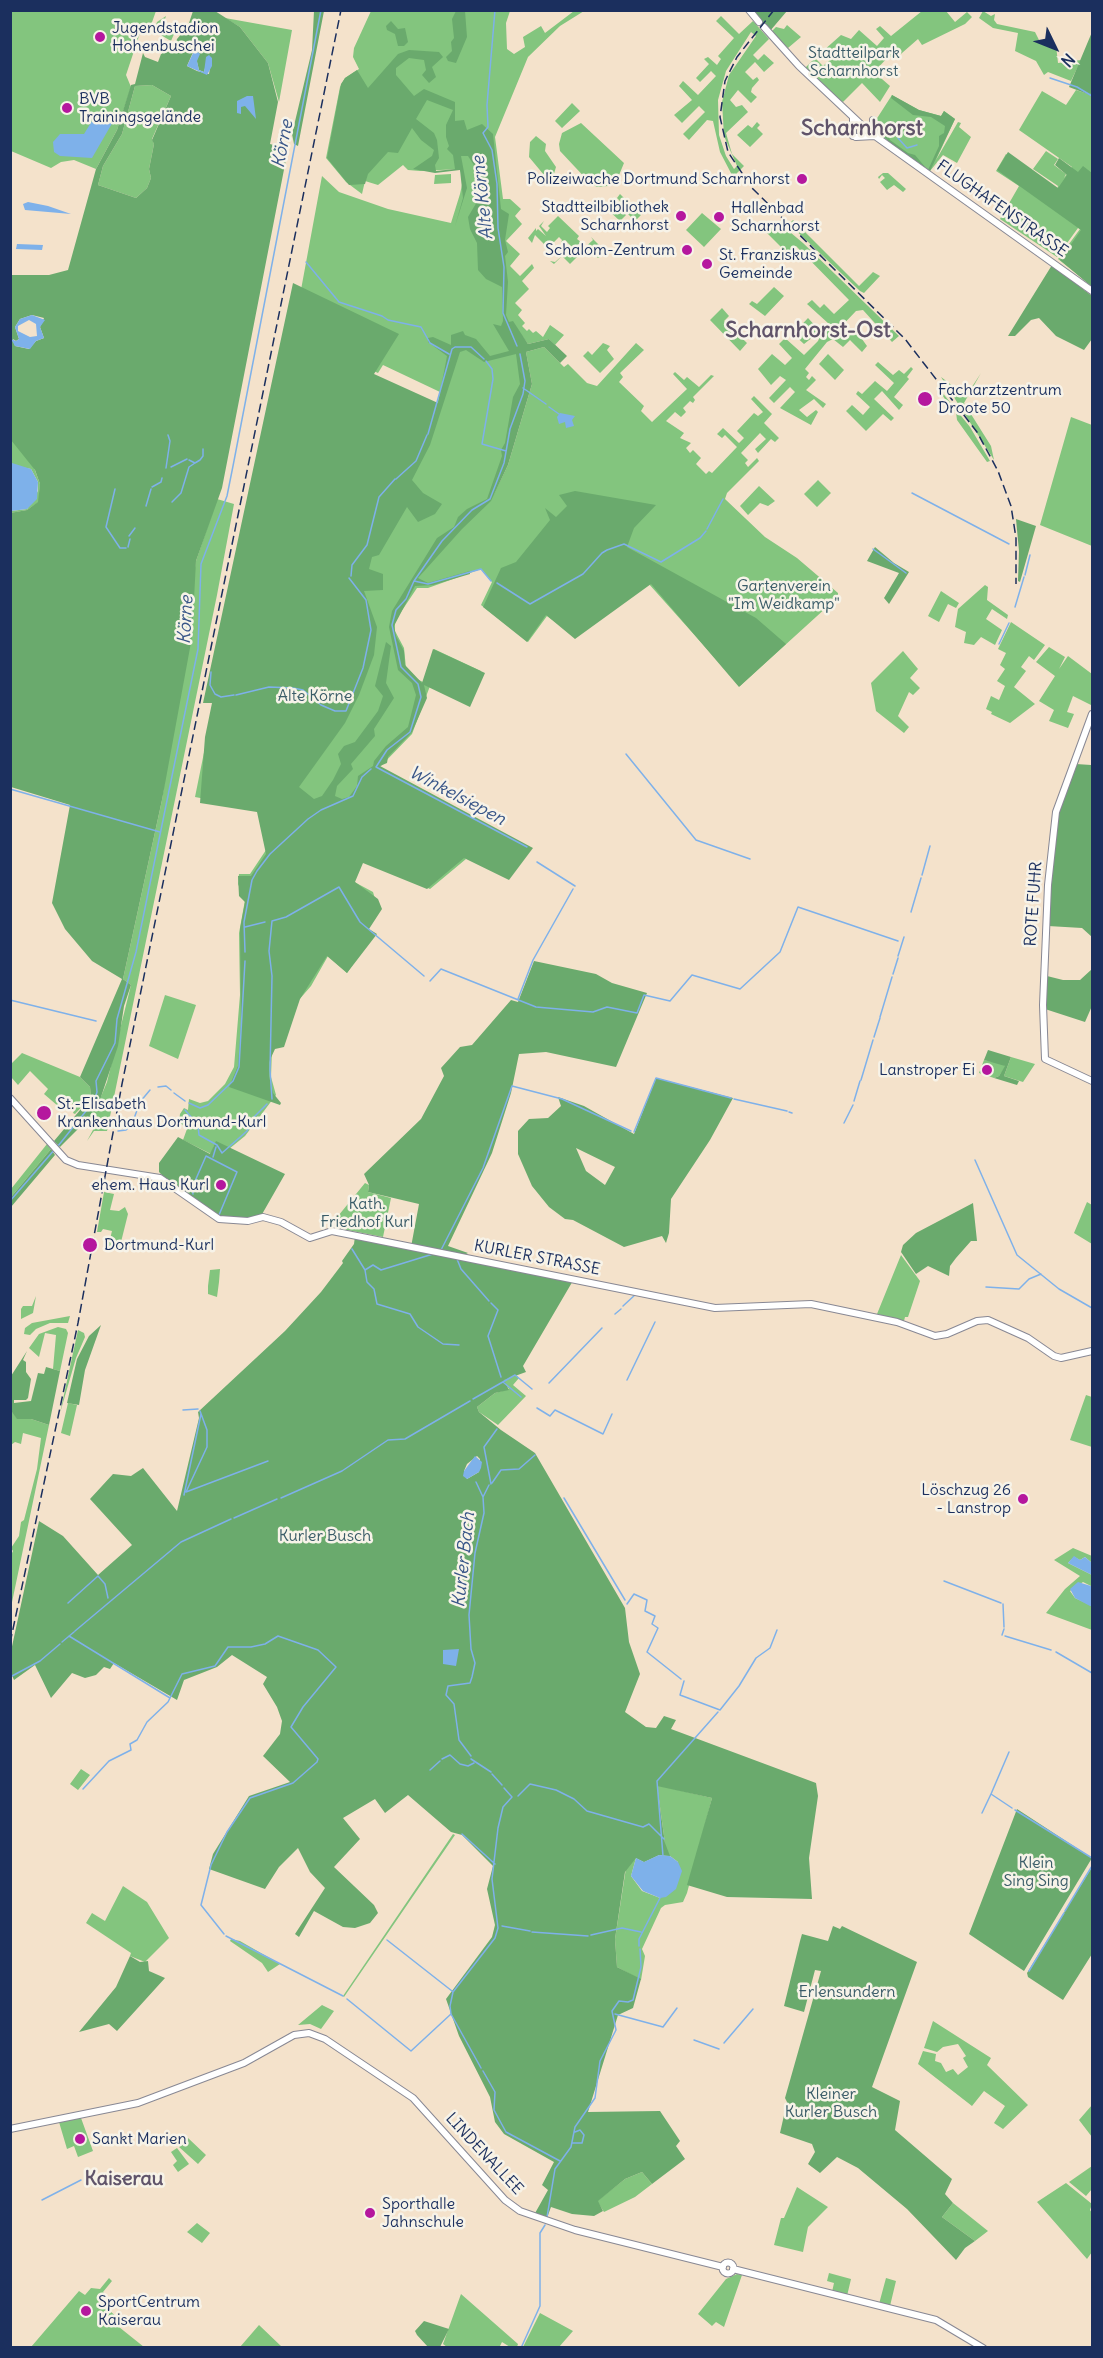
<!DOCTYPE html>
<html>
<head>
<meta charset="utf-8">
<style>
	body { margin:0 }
	#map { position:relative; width:1103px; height:2358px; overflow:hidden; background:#f4e2cb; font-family:Delius,sans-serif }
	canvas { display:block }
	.frame { position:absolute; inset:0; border:12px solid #1b2f5e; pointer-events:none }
	.north { position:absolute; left:1025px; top:18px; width:60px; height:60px; -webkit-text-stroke:4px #f7f3e8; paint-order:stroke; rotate:133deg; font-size:16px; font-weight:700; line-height:24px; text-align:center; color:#1b2f5e }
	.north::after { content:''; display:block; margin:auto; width:21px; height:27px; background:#1b2f5e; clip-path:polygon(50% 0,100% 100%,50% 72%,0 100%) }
</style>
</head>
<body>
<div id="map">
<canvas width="1103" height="2358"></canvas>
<div class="frame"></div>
<div class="north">N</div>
</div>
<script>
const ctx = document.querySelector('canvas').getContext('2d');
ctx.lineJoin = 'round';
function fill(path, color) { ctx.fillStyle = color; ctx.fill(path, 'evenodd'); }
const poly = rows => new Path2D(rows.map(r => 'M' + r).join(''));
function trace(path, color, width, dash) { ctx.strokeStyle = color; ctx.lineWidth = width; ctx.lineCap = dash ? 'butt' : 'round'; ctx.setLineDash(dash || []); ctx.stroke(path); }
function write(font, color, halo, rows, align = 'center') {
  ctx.font = font + ' Delius,sans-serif'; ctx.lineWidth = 5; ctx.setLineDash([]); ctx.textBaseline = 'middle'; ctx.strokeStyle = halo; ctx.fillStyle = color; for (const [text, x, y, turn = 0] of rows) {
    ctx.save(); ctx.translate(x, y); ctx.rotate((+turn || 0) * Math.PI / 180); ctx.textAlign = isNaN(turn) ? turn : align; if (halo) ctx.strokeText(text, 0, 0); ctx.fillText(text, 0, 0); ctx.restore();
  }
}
const green = poly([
	[11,11,156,11,151,25,141,30,126,75,131,87,117,130,96,169,74,160,61,162,51,168,11,151],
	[371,11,510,11,506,23,507,49,514,54,525,47,523,37,541,26,545,33,574,11,584,11,560,26,528,57,495,137,503,199,510,199,521,209,515,216,522,224,506,241,520,254,510,266,520,276,532,264,534,268,522,281,529,289,515,303,522,310,518,315,525,323,522,326,527,331,529,329,533,333,536,331,543,337,550,325,564,335,555,345,549,339,528,344,516,328,525,367,494,494,508,465,532,384,526,352,544,347,564,367,568,364,587,383,597,386,636,343,644,350,620,373,623,377,619,382,644,406,641,411,652,422,687,389,673,374,675,372,684,380,687,377,699,387,711,375,714,376,693,397,695,400,693,403,690,401,683,408,686,412,681,417,675,412,666,421,684,433,680,438,691,443,686,448,690,453,693,450,701,458,696,464,706,474,709,471,712,473,737,447,725,435,722,438,717,434,723,428,739,443,744,438,737,431,754,413,758,416,763,412,751,399,754,396,772,414,764,423,779,438,775,442,771,439,758,453,755,449,766,439,760,433,741,453,748,460,745,463,748,467,757,458,759,461,727,493,725,499,765,537,797,558,838,593,838,597,740,686,648,583,576,637,547,616,528,642,481,605,492,582,481,569,428,588,417,588,395,621,395,631,404,648,406,668,417,679,423,682,434,649,481,671,466,703,430,686,412,734,380,767,466,859,430,889,357,854,347,878,373,892,378,909,371,919,364,948,347,973,328,956,311,986,298,1001,272,1050,271,1077,276,1095,245,1136,229,1149,214,1146,211,1154,183,1140,187,1129,179,1122,180,1114,184,1108,188,1110,189,1099,200,1103,208,1101,225,1084,234,1067,240,995,239,933,245,900,238,884,239,874,250,874,266,850,258,809,195,797,214,703,435,414,440,392,383,365,378,373,293,333,322,176,339,192,388,209,451,223,460,194,463,180,460,169,420,171,408,170,403,165,378,185,365,181,362,194,346,182,326,158,340,87,345,78,359,69,353,57,354,48],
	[922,11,946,11,955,22,967,12,972,17,965,24,922,45,918,39,894,60,889,56,874,72,890,86,880,102,862,83,843,102,839,100,805,68,815,58,823,66,831,59,823,51,841,35,851,39,859,30,877,46,884,38,876,29,880,26,891,36],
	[983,11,991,16,995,14,994,20,997,24,1035,32,1039,40,1056,45,1058,63,1081,60,1071,81,1048,72,1044,75,1036,61,1015,51,1018,33,993,28,979,18],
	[166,16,163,25,171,25,174,34,171,41,154,31,157,22],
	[721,16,739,34,753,21,769,39,753,55,758,60,764,54,774,63,764,72,755,62,745,72,753,80,757,77,759,80,752,88,751,92,757,97,751,103,738,90,730,100,736,107,742,105,748,112,726,133,732,154,744,166,733,177,720,152,713,121,707,120,689,140,683,134,705,112,699,106,682,123,674,115,692,100,679,86,683,81,698,95,716,76,711,71,700,82,696,78,709,64,704,59,708,57,717,65,721,59,718,56,734,38,716,21],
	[751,32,756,36,729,75,722,102,724,136,737,166,734,169,726,156,719,135,718,100,726,71],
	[225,18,292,30,279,102,268,63,240,27],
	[787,25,801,37,788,48,771,32,776,27,784,29],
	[152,85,171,96,152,139,154,144,149,169,151,178,147,188,136,198,98,185,103,166,122,134,135,86],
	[1092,85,1092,286,1058,259,1080,229,1078,228,1057,257,1000,219,1019,186,996,171,1006,154,1057,189,1058,186,1033,169,1046,151,1058,159,1054,165,1066,174,1064,178,1072,167,1019,130,1042,91,1066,105,1076,90,1088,94],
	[892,95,919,110,941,116,944,111,955,119,936,160,958,122,961,123,959,127,971,137,957,163,943,155,930,171,876,132,874,123],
	[572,103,580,111,562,128,555,121],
	[757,122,760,125,757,128,763,134,750,147,737,135,748,125,752,128],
	[581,123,624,163,617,180,608,186,597,187,590,183,560,151,559,144,562,133],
	[536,136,546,144,545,151,556,167,553,177,544,175,529,157,530,142],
	[883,173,888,173,906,189,903,192,894,185,887,190,880,182,885,178,882,175,879,179,878,177],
	[451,174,451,183,434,184,435,175],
	[620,194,641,215,635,221,622,208,624,205,617,198],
	[613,202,626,215,620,221,607,209],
	[702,213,721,229,704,247,686,230],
	[558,216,579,236,577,239,581,242,577,246,582,250,593,240,591,237,607,253,598,258,587,247,570,264,562,256,554,264,550,261,555,262,570,249,570,245,565,240,561,243,562,240,559,237,548,248,535,235,532,243,528,238,536,228,536,231,538,229,546,236,539,226,544,221,541,226,547,232,550,228,548,226],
	[793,220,859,286,873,272,880,276,864,293,860,291,789,224],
	[778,222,803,243,899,336,892,342,863,310,856,311,836,332,843,338,854,328,867,346,862,352,850,340,843,347,833,339,827,342,805,369,809,373,806,377,809,380,812,376,816,380,806,390,826,404,823,408,814,399,799,410,807,417,816,410,818,412,811,425,780,408,795,392,790,387,774,403,769,398,786,380,780,376,771,385,758,369,772,354,785,365,792,358,779,344,785,338,804,355,818,341,821,334,816,339,813,337,804,344,793,334,808,318,820,331,829,324,807,304,812,300,820,308,824,304,834,314,849,300,796,246,787,253,767,233],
	[774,287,784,296,765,316,749,304,752,301,757,304],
	[722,308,729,316,724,321,747,343,740,351,710,320],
	[603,343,610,346,607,350,614,359,600,373,583,356,588,351,592,355],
	[828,354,844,370,835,380,819,364],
	[878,362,893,375,899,370,904,374,911,367,913,369,907,377,909,379,894,397,903,405,899,410,882,391,874,399,894,418,891,421,883,414,866,431,846,411,852,405,863,415,870,407,856,394,858,391,862,394,875,381,887,391,894,383,875,365],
	[981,373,964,403,991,446,994,460,941,377,966,396],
	[937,386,970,427,990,461,987,462,957,420,956,412,944,405,946,401],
	[1071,417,1092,425,1092,546,1040,525],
	[10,428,25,443,40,484,39,502,27,510,11,513,11,511,27,509,38,491,38,482,31,469,11,465],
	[818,480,831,493,817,507,804,494],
	[759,486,775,501,768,506,760,503,748,515,740,506],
	[217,499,234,504,217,595,107,1131,94,1131,87,1141,94,1128,81,1125,100,1099,107,1082,131,985,123,979,162,800,196,561],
	[985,585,988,587,987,600,1008,615,1007,619,992,609,986,619,1002,630,995,645,981,637,974,645,964,643,966,632,955,627,958,609],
	[941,591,959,603,956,608,948,604,939,622,928,616],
	[1011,622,1045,645,1034,660,1029,656,1021,667,1026,671,1014,687,1035,704,1010,723,991,714,992,712,986,709,991,696,999,700,1005,686,997,681,1005,669,1000,665,1006,653,998,649],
	[1049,647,1065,657,1059,669,1068,656,1092,674,1091,705,1073,696,1067,712,1074,714,1068,728,1049,721,1054,710,1039,701,1055,676,1036,662],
	[903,651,918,669,910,678,920,688,913,695,909,692,898,716,909,727,904,733,876,711,871,683],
	[165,995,196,1005,178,1059,149,1046],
	[22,1053,80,1077,90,1087,91,1097,75,1114,73,1113,76,1106,70,1103,71,1100,68,1099,64,1109,58,1106,44,1094,48,1089,30,1071,18,1085,11,1077,11,1064],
	[1011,1057,1035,1064,1023,1082,1004,1076],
	[984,1060,999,1063,1006,1066,999,1076,994,1078,979,1073],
	[47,1144,51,1149,11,1197,11,1189],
	[365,1183,369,1185,368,1192,391,1198,383,1237,337,1228,334,1221],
	[104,1192,114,1194,110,1210,119,1211,125,1207,128,1214,119,1250,108,1247,112,1231,103,1229,101,1232,97,1232],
	[1087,1202,1092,1205,1092,1244,1074,1233],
	[901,1255,920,1281,908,1317,905,1317,904,1321,877,1314],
	[220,1269,219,1282,217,1297,208,1294,208,1286,210,1270],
	[36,1296,33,1313,21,1319,21,1309,23,1306,32,1306],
	[70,1316,68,1323,50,1323,36,1329,30,1335,24,1334,25,1328,32,1323],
	[58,1327,66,1329,68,1333,60,1371,53,1369,56,1335,45,1333,39,1357,29,1348,39,1334],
	[78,1330,84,1333,85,1337,76,1358,60,1413],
	[515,1374,519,1378,513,1385,526,1396,498,1425,479,1412,477,1407,495,1393,509,1389,503,1380],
	[1086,1395,1092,1397,1092,1447,1070,1440],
	[68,1403,77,1405,70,1436,61,1433],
	[11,1411,18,1419,31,1419,49,1425,11,1607,10,1557,13,1551,11,1548,19,1536,21,1522,24,1520,37,1469,41,1438,23,1433,21,1444,15,1442,11,1445],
	[1073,1548,1092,1556,1092,1563,1085,1557,1080,1560,1074,1557,1068,1563,1092,1575,1091,1586,1083,1582,1070,1591,1075,1598,1092,1606,1092,1630,1046,1613,1065,1589,1080,1576,1054,1560],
	[81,1769,90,1775,78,1790,70,1784],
	[657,1785,712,1798,687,1893,683,1902,665,1905,661,1908,642,1949,645,1956,641,1980,617,1967,615,1939,626,1868,630,1860,665,1843],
	[659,1855,670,1856,678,1862,660,1898,642,1891,631,1876,636,1858,644,1862],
	[453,1834,455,1835,344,1997,343,1996],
	[123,1886,147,1902,169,1938,145,1962,130,1956,131,1953,86,1923,92,1913,105,1921],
	[231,1939,240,1941,280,1964,268,1972,262,1963,230,1941],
	[322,2005,334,2011,321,2029,310,2024,298,2025],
	[933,2021,991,2058,987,2065,1028,2105,1003,2129,994,2123,1005,2106,984,2091,972,2106,918,2064,923,2051,936,2054,935,2061,941,2063,946,2072,953,2069,958,2075,968,2067,963,2058,966,2056,958,2044,943,2047,937,2052,924,2048],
	[1092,2105,1092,2137,1079,2120],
	[81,2118,93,2151,78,2157,74,2146,67,2149,59,2122],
	[188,2138,206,2155,198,2164,179,2147],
	[177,2148,189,2164,178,2172,173,2165,177,2161,171,2152],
	[1092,2166,1092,2189,1086,2196,1069,2182],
	[642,2172,652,2184,635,2197,604,2212,597,2201,625,2179],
	[1066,2183,1092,2204,1090,2210,1092,2213,1092,2252,1087,2259,1037,2202],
	[797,2187,828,2207,808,2227,803,2252,774,2245,781,2218,784,2218],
	[953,2203,988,2231,975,2241,942,2217],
	[197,2223,210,2233,202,2243,187,2232],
	[829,2273,851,2279,847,2296,832,2292,834,2283,827,2281],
	[737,2274,742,2275,724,2327,716,2322,712,2326,698,2314,726,2279],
	[109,2278,112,2281,103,2292,108,2298,103,2305,118,2318,114,2323,144,2347,31,2347,79,2291,85,2295,91,2288,100,2289],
	[886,2278,896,2281,890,2306,879,2304],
	[461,2294,518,2344,517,2347,510,2347,502,2342,499,2348,447,2347,443,2344],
	[540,2313,573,2331,559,2347,523,2347],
	[259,2325,282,2347,240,2347]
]);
const forest = poly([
	[193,11,215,11,240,27,268,63,278,102,270,144,288,149,222,488,196,561,192,637,162,800,123,979,131,985,124,1006,118,1046,100,1100,86,1121,60,1147,54,1141,91,1097,90,1087,80,1077,122,979,92,961,65,929,52,903,70,805,11,787,10,513,27,510,38,502,40,484,35,470,11,440,11,275,49,275,68,270,96,169,117,130,131,85,135,84,143,53,145,57,158,62,161,54,176,43,177,39,188,26],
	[194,50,199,70,204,72,207,60,211,61,209,74,197,71,187,66],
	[152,85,171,96,152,140,154,144,149,169,151,178,147,188,136,198,98,185,103,166,122,134,135,86],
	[32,315,44,318,40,327,44,338,36,341,29,349,15,346,13,339,16,341,19,339,15,327,20,319],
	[314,11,324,11,298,146,294,144,292,134,312,50],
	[456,11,465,11,467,37,456,63,448,61,446,57,452,51,451,42,454,38,452,19],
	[753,11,787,11,770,31],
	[391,21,398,29,405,28,408,42,404,46,398,46,395,34,387,30,386,26],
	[1092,32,1092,90,1090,95,1069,87],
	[409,50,439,52,443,57,432,67,436,77,429,83,422,75,426,70,424,60,409,58,396,68,396,75,414,96,424,89,455,102,455,121,464,120,467,130,482,124,493,134,501,209,509,214,505,240,508,252,505,256,508,282,506,315,509,322,513,321,528,344,549,339,567,356,560,363,544,347,526,352,532,384,508,465,491,501,462,529,418,578,428,583,470,571,470,574,433,585,415,586,394,626,396,636,404,651,405,665,422,683,433,649,485,673,470,707,424,685,427,698,412,732,388,757,387,763,380,766,533,848,509,880,464,858,427,889,363,863,355,882,378,899,382,909,369,929,377,934,347,973,327,956,300,999,284,1047,275,1049,269,1062,269,1076,273,1093,281,1103,280,1105,229,1087,238,1066,241,1024,240,929,245,902,239,896,238,876,251,876,266,854,257,812,200,803,205,737,212,703,203,703,293,283,399,334,374,374,438,403,447,356,428,342,428,338,433,337,451,345,451,335,463,331,465,335,476,339,490,356,509,351,493,324,501,326,503,321,502,287,486,279,478,270,477,243,470,229,468,217,481,195,479,173,468,156,461,156,467,188,455,226,463,198,460,170,435,173,413,169,432,156,434,150,421,140,412,128,398,153,388,152,368,174,365,184,349,185,327,158,341,84,345,78,357,70,368,88,398,54],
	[427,100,453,110,446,125,446,137,449,146,447,149,453,155,455,169,436,171,435,165,439,158,437,140,434,133,416,119],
	[466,350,484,362,516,354,520,384,513,397,505,443,501,450,502,456,487,499,467,509,458,517,454,527,437,538,392,611,389,627,398,670,412,683,416,695,408,727,386,746,374,761,373,766,358,776,357,786,349,797,342,799,335,796,337,786,353,769,351,764,375,736,374,729,394,698,386,683,391,646,386,642,375,686,383,696,378,711,355,742,344,746,338,754,341,764,333,780,322,796,314,799,299,787,345,723,359,695,374,655,377,627,364,591,383,590,383,574,369,569,372,557,379,555,407,507,418,522,435,514,442,504,423,493,412,480,430,445,460,352],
	[892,95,919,110,941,116,944,111,955,119,930,171,928,170,939,146,939,136,944,133,945,126,931,117,913,115,891,98],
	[885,127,890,140,908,153,915,155,926,168,892,145,875,128],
	[1008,152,1058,188,1067,175,1055,165,1059,158,1078,172,1083,166,1092,173,1092,287,1060,260,1081,230,997,170],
	[1052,265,1092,296,1092,339,1084,350,1056,336,1039,318,1031,320,1015,336,1008,336],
	[575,491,656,505,634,528,627,547,756,618,786,644,739,687,651,584,575,639,546,615,527,642,483,607,501,568,516,562,550,520,545,508,556,517,567,506,559,495],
	[1016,519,1036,526,1020,582,1018,581,1019,551],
	[875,547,894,563,909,572,889,604,884,598,899,573,867,561],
	[1092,756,1092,937,1082,928,1048,926,1057,816,1076,764,1091,765],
	[534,961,596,974,612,983,647,993,616,1067,546,1052,519,1054,511,1093,492,1153,448,1246,468,1253,464,1255,574,1279,523,1366,526,1372,504,1380,509,1390,495,1393,477,1407,479,1412,501,1430,535,1453,625,1608,629,1642,640,1674,625,1712,646,1727,656,1728,664,1716,676,1720,671,1729,816,1783,818,1796,809,1858,812,1899,727,1897,687,1885,712,1798,657,1786,665,1843,670,1856,659,1855,644,1862,636,1858,625,1872,615,1939,617,1967,641,1979,633,2008,618,2015,588,2112,660,2111,680,2141,676,2146,685,2159,652,2184,642,2172,625,2179,598,2201,603,2211,594,2216,572,2214,551,2207,547,2218,534,2215,548,2190,542,2185,554,2162,504,2134,495,2122,490,2097,459,2036,446,1999,492,1937,495,1925,487,1889,493,1866,462,1835,451,1832,408,1795,385,1813,375,1799,343,1818,360,1839,334,1867,374,1905,378,1913,370,1923,355,1928,343,1927,314,1911,299,1937,295,1934,325,1888,310,1872,298,1848,279,1867,265,1889,209,1869,213,1854,249,1796,290,1782,263,1756,280,1734,282,1721,277,1707,263,1684,267,1677,232,1655,217,1667,184,1680,177,1700,114,1663,110,1669,104,1667,96,1675,85,1678,72,1673,51,1698,35,1665,14,1680,11,1673,11,1651,39,1521,63,1536,98,1575,132,1545,90,1499,113,1474,131,1476,143,1468,177,1511,199,1418,198,1412,285,1331,321,1292,343,1263,342,1261,354,1244,355,1236,411,1247,419,1204,368,1192,369,1185,364,1174,421,1119,444,1076,441,1068,460,1047,472,1045,511,1000,518,1002],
	[477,1456,480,1459,479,1472,467,1479,464,1471,467,1464],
	[1092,969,1092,1006,1085,1022,1045,1009,1047,976,1063,980,1080,980],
	[988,1050,1011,1057,1004,1076,1019,1081,1017,1085,994,1078,999,1076,1005,1066,984,1060],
	[656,1078,733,1098,710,1140,671,1199,669,1233,666,1243,662,1236,624,1247,573,1220,565,1219,549,1207,532,1186,518,1154,518,1131,529,1119,548,1118,561,1106,558,1097,584,1106,634,1134],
	[576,1148,615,1167,605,1185,586,1171],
	[178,1137,210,1154,216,1141,285,1174,261,1216,258,1218,221,1217,194,1201,164,1177,159,1172,159,1163],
	[51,1149,55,1155,11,1207,11,1197],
	[973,1203,977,1241,971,1241,956,1258,950,1266,949,1276,928,1266,916,1274,901,1252,903,1245,916,1233],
	[101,1325,85,1370,79,1405,67,1403,77,1359,89,1336],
	[27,1351,23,1360,26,1362,26,1372,31,1379,28,1398,26,1400,14,1400,14,1403,31,1401,38,1373,44,1374,46,1367,60,1371,49,1425,31,1419,17,1419,11,1411,11,1376],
	[1017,1809,1092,1858,1024,1971,969,1934],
	[1092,1867,1092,1954,1063,2000,1028,1977,1027,1973],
	[833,1926,840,1929,842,1926,917,1962,872,2087,900,2101,895,2130,952,2179,945,2194,953,2203,942,2217,975,2241,965,2248,956,2260,907,2209,858,2168,837,2157,820,2173,808,2164,815,2152,812,2144,780,2133,787,2102,785,2098,821,1971,815,1970,804,2012,784,2006,800,1941,802,1934,828,1941],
	[130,1956,140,1962,148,1961,149,1971,165,1978,117,2031,109,2024,79,2032,116,1987],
	[424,2321,449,2329,440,2347,428,2347,417,2335,415,2331]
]);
const water = poly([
	[195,49,200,54,197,61,199,70,204,72,206,57,209,55,212,58,212,66,207,75,187,66],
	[247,96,253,96,256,119,245,106,241,107,241,114,237,113,237,101],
	[111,116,114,120,92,158,60,156,54,152,53,142,60,134,84,134,92,121,107,119],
	[28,202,48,206,71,214,25,210,23,204],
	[17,244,43,245,42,250,16,249],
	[32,315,45,320,40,327,44,338,36,341,30,349,15,346,11,339,16,341,19,339,15,327,20,319],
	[29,320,36,324,37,336,30,337,18,331,18,326],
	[560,413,575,416,572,420,574,426,566,428,565,422,559,424,557,417],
	[12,463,31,469,38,482,37,499,27,509,11,511],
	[475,1456,482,1462,481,1468,479,1472,467,1479,463,1476,464,1471],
	[1074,1556,1080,1560,1085,1557,1092,1563,1092,1575,1068,1563],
	[1092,1578,1092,1606,1090,1606,1075,1598,1070,1589,1078,1582,1091,1586],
	[459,1649,456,1666,443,1664,443,1650],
	[659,1855,670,1856,678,1862,682,1871,676,1889,666,1897,660,1898,643,1891,631,1876,636,1858,644,1862]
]);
const stream = poly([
	[495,10,487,105,488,127,483,133,492,150,497,184,498,228,504,267,503,313,517,346],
	[1050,78,1077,87,1092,96],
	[898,138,907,148,917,145],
	[306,262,339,302,382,316,388,320,421,327,430,343,449,354],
	[520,354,525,381,523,394,510,429,504,463,490,499,472,510,442,541,414,581,406,599,396,610,392,625,401,667,418,684,421,697,410,732,387,750,376,767,527,847],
	[486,361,492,369,493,379,482,444,506,451],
	[523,388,546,404],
	[549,407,559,414],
	[428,434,452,349,455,347,471,347,484,359],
	[189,460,195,463,200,460,203,456,203,449],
	[171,467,187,459],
	[166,468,170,441,168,435],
	[396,479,416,461,427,435],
	[152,487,161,482,162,478],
	[115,489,106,527,120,548,126,548],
	[912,493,1009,544],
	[172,502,181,493,189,467,195,463],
	[146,506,151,489],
	[707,529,723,499],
	[129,536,135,528],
	[128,547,130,539],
	[873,549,906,573],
	[1025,575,1030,555],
	[351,576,352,565,367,545,379,497,395,479],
	[414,581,428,584,481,569,491,581],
	[497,583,530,604,583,574,602,553,607,550,624,544,661,562,700,538,706,531],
	[1015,607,1024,577],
	[999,644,1009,623],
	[211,672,210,685,215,694,221,697,234,695],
	[236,695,269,687,293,688,303,690,321,705,335,711,346,711,363,668,371,630,366,600,349,578],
	[626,754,696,840,750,859],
	[10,789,160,832],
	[537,862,575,886],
	[922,875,930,846],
	[911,912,921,878],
	[245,927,265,922],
	[245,952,244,922,252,880,257,871,270,854,308,819,321,810,353,796,362,777,371,769],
	[898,956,904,937],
	[893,974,898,958],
	[430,981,441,969,536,1007,593,1012,607,1007,637,1013,644,995,670,1001,692,975,740,989,780,952,798,907,898,941],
	[518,999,533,960,573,889],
	[10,1000,96,1021],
	[880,1017,892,977],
	[874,1037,880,1018],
	[861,1080,873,1040],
	[158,1087,166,1086,171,1090],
	[174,1093,185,1101],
	[272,1099,270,1070,272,976,269,951,272,921,286,917,339,887,360,922,424,976],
	[734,1099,787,1111],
	[854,1101,860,1081],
	[189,1103,200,1108,208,1105,233,1081,239,1067,245,961],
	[185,1110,198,1125,199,1135,217,1145,222,1153,247,1131,254,1117,267,1104],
	[789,1112,792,1113],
	[77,1120,105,1126],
	[844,1123,853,1105],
	[118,1131,126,1130,132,1124,140,1102,150,1090],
	[634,1132,656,1078,731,1098],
	[58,1146,94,1101,97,1092,96,1081,115,1043,117,1019,136,952,198,649,201,564,227,496,233,466,321,10],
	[213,1157,216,1147],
	[975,1160,1017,1255,1059,1289,1092,1308],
	[193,1194,192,1188,206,1156,237,1172,219,1215],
	[10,1201,55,1149],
	[352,1249,365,1270,373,1265,381,1270,433,1254],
	[441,1250,483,1168,512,1086,562,1099,631,1131],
	[457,1259,461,1269,489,1301],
	[365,1270,367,1282,374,1289,377,1304,410,1314,418,1327,443,1344,459,1345],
	[986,1287,1019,1289,1029,1279,1041,1274],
	[491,1303,498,1310,488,1336,501,1377],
	[623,1306,636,1294],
	[615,1314,621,1309],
	[627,1380,655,1322],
	[503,1382,521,1397],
	[549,1383,602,1328],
	[473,1399,515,1375,532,1389],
	[537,1408,550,1416,555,1410,603,1434,612,1414],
	[183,1410,198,1409],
	[200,1411,207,1430,207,1447,186,1492,268,1461],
	[476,1482,483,1497],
	[492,1483,501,1470,519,1469,535,1455],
	[491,1484,484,1447,497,1429],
	[184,1495,201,1414],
	[281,1498,342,1471,388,1440,405,1439,470,1401],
	[564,1498,625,1600],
	[234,1518,277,1499],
	[944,1581,1001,1603],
	[68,1603,98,1576,105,1584,108,1598],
	[627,1604,634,1594,647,1600,645,1611,655,1616,652,1624,658,1628,647,1652,681,1679],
	[1003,1604,1004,1627],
	[75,1631,181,1542,231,1519],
	[1002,1635,1004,1629],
	[69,1636,170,1698],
	[1005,1636,1051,1650],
	[62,1642,74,1632],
	[1056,1652,1092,1673],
	[12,1676,40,1661,60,1644],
	[684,1681,680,1695,720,1710,739,1686,756,1658,770,1648,777,1630],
	[471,1756,459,1740,454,1704,446,1695,448,1686,470,1683,472,1677,475,1663,471,1649,469,1615,475,1553,484,1513,483,1497,489,1485],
	[442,1759,450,1755,460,1764,468,1766,474,1763],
	[471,1759,491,1772],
	[430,1770,440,1761],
	[492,1774,502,1785],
	[83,1789,109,1761,131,1750,130,1744,137,1740,147,1722,168,1702,182,1674,215,1666,228,1647,251,1647,265,1644,278,1636,318,1650,336,1667,303,1707,291,1727,318,1759,317,1762,293,1783,250,1798,227,1832,211,1865,201,1905,224,1934],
	[991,1794,1009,1752],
	[518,1796,530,1784,556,1790,574,1799,587,1811,643,1827,649,1824,664,1839],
	[1015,1810,1092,1858],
	[982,1813,991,1794,1012,1808],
	[462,1834,495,1864],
	[663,1856,657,1781,718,1712],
	[1065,1911,1092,1866],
	[502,1926,530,1931],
	[532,1932,588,1936],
	[591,1935,622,1928,641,1932],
	[226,1936,343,1996],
	[387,1940,452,1991],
	[639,1946,639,1939,660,1898],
	[1029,1971,1064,1913],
	[347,1999,411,2051,451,2014],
	[615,2014,663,2027,677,2008],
	[694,2040,719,2049],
	[724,2043,753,2009],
	[481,2068,451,2014,450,2006,453,1992,495,1938,498,1928,492,1879,498,1828,503,1807,512,1797,504,1788],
	[483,2071,495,2092,494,2110,506,2132,560,2161],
	[572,2143,582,2143,584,2135,580,2130,575,2132],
	[42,2200,81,2180],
	[547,2217,555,2169,571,2147,575,2127,595,2098,600,2061,616,2030,612,2011,619,2001,628,2002,633,2000,641,1967,640,1949],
	[521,2348,540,2306,540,2233,545,2225]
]);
const major = poly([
	[749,10,759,22],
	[764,27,799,66,868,131,1092,291],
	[873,120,875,135],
	[853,136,853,118],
	[856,137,874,136],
	[1092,714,1056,812,1048,885,1043,1005,1045,1059,1092,1081],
	[10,1098,66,1160,78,1165,160,1178,219,1219,248,1221,263,1217,281,1222,310,1238,332,1231,715,1308,811,1304,897,1322,935,1336,947,1334,977,1321,988,1320,1028,1338,1054,1356,1061,1358,1092,1351],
	[10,2129,138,2103,244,2063,294,2035,309,2033,325,2039,413,2098,505,2200,520,2211,575,2230,723,2267],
	'722.5 2268a5.5 5.5 0 1 1 11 0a5.5 5.5 0 1 1-11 0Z',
	[733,2269,936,2320,983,2348]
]);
const rail = poly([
	[774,10,737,57,725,81,720,117,728,152,752,188,905,339,977,432,998,471,1011,506,1016,538,1016,584],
	[10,1643,78,1323,122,1084,341,10]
]);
const markers = [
	[100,37,6,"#b5179e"],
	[67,108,6,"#b5179e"],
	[802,179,6,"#b5179e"],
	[681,216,6,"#b5179e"],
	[719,217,6,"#b5179e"],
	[687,250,6,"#b5179e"],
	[707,264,6,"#b5179e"],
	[925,399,8,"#b5179e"],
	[987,1070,6,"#b5179e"],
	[44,1113,8,"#b5179e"],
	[221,1185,6,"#b5179e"],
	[90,1245,8,"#b5179e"],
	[1023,1499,6,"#b5179e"],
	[80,2139,6,"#b5179e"],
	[370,2213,6,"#b5179e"],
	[86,2311,6,"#b5179e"]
];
const poiNames = [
	["Jugendstadion",112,28],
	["Hohenbuschei",112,46],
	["BVB",79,99],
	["Trainingsgelände",79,117],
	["Polizeiwache Dortmund Scharnhorst",790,179,"right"],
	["Stadtteilbibliothek",669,207,"right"],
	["Scharnhorst",669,225,"right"],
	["Hallenbad",731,208],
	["Scharnhorst",731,226],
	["Schalom-Zentrum",675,250,"right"],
	["St. Franziskus",719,255],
	["Gemeinde",719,273],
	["Facharztzentrum",938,390],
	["Droote 50",938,408],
	["Lanstroper Ei",975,1070,"right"],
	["St.-Elisabeth",57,1104],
	["Krankenhaus Dortmund-Kurl",57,1122],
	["ehem. Haus Kurl",209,1185,"right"],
	["Dortmund-Kurl",104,1245],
	["Löschzug 26",1011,1490,"right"],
	["- Lanstrop",1011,1508,"right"],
	["Sankt Marien",92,2139],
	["Sporthalle",382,2204],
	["Jahnschule",382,2222],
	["SportCentrum",98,2302],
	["Kaiserau",98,2320]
];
const parkNames = [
	["Stadtteilpark",854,53],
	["Scharnhorst",854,71],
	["Gartenverein",784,586],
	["\"Im Weidkamp\"",784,604],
	["Alte Körne",315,696],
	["Kath.",367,1204],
	["Friedhof Kurl",367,1222],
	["Kurler Busch",325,1536],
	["Klein",1036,1863],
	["Sing Sing",1036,1881],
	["Erlensundern",847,1992],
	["Kleiner",831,2094],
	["Kurler Busch",831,2112]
];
const streetNames = [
	["FLUGHAFENSTRASSE",1002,209,35],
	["ROTE FUHR",1034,904,-86],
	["KURLER STRASSE",537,1258,11],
	["LINDENALLEE",484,2154,47]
];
const waterNames = [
	["Körne",283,144,-79],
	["Alte Körne",483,198,-96],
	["Körne",186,620,-87],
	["Winkelsiepen",457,796,28],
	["Kurler Bach",464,1560,-84]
];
const quarterNames = [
	["Kaiserau",124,2179]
];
const districtNames = [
	["Scharnhorst",862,129],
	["Scharnhorst-Ost",808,331]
];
fill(green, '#83c57e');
fill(forest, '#6aaa6d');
fill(water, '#7eb1ea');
trace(stream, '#7eb1ea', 1.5);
trace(major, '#888894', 8);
trace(major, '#fff', 6);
trace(rail, '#1b2f5e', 1.5, [9, 4.5]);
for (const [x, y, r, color] of markers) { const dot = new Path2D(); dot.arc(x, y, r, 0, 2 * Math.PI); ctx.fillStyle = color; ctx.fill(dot); trace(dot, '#f7f3e8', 2); }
write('16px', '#1b2f5e', '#f7f3e8', poiNames, 'left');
write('16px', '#3a5c68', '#f7f3e8', parkNames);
write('16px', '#1b2f5e', '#f7f3e8', streetNames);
write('italic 18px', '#395688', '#f7f3e8', waterNames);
write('bold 20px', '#60546a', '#f7f3e8', quarterNames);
write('bold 22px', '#60546a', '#f7f3e8', districtNames);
</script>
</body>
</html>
